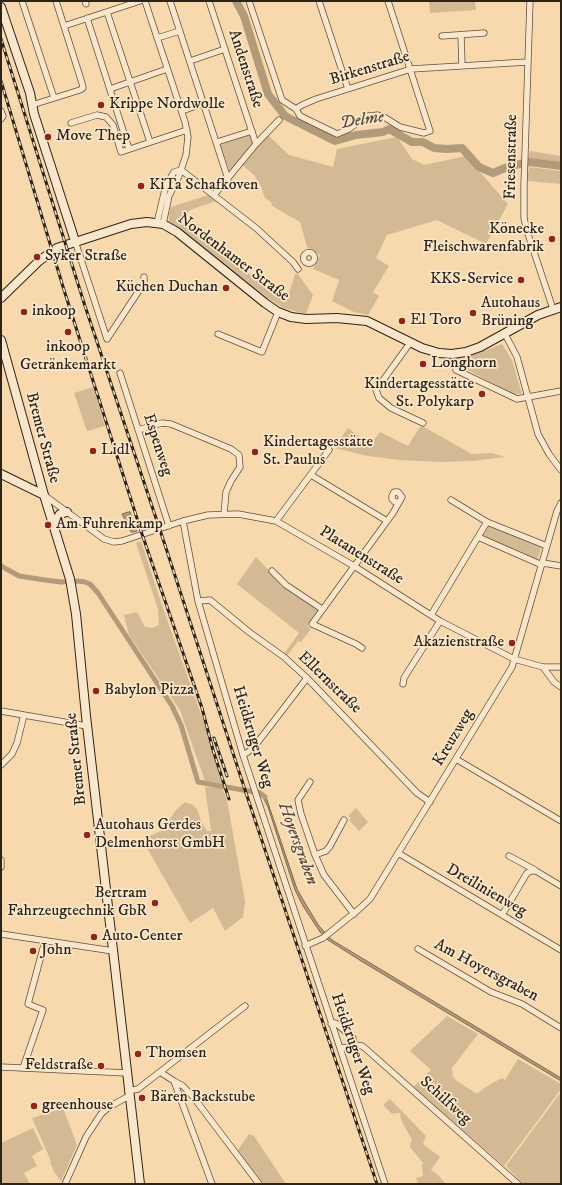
<!DOCTYPE html>
<html>
<head>
<meta charset="utf-8">
<style>
	body { margin:0 }
	#map { position:relative; width:562px; height:1185px; overflow:hidden; background:#f7d9ad; font-family:"IM FELL DW Pica",serif }
	canvas { display:block }
	.frame { position:absolute; inset:0; border:2px solid #2c2319; pointer-events:none }
</style>
</head>
<body>
<div id="map">
<canvas width="562" height="1185"></canvas>
<div class="frame"></div>
</div>
<script>
const ctx = document.querySelector('canvas').getContext('2d');
ctx.lineJoin = 'round';
function fill(path, color) { ctx.fillStyle = color; ctx.fill(path, 'evenodd'); }
const poly = rows => new Path2D(rows.map(r => 'M' + r).join(''));
function trace(path, color, width, dash) { ctx.strokeStyle = color; ctx.lineWidth = width; ctx.lineCap = dash ? 'butt' : 'round'; ctx.setLineDash(dash || []); ctx.stroke(path); }
function write(font, color, halo, rows, align = 'center') {
  ctx.font = font + ' "IM FELL DW Pica",serif'; ctx.lineWidth = 3.5; ctx.setLineDash([]); ctx.textBaseline = 'middle'; ctx.strokeStyle = halo; ctx.fillStyle = color; for (const [text, x, y, turn = 0] of rows) {
    ctx.save(); ctx.translate(x, y); ctx.rotate((+turn || 0) * Math.PI / 180); ctx.textAlign = isNaN(turn) ? turn : align; if (halo) ctx.strokeText(text, 0, 0); ctx.fillText(text, 0, 0); ctx.restore();
  }
}
const green = poly([
	[429,1,475,1,476,10,430,13],
	[251,134,254,143,230,172,220,145],
	[267,134,289,155,333,167,337,149,397,137,412,159,424,165,466,156,508,204,486,244,437,220,387,235,376,258,389,266,373,292,379,296,368,315,354,312,332,301,339,280,313,269,320,255,307,247,300,222,272,206,271,202,265,198,260,184,254,175,242,165],
	[530,151,561,156,561,163,528,158],
	[529,167,561,171,561,184,527,181],
	[208,195,216,201,190,210,184,220,250,274,272,288,287,300,295,274,297,273,313,295,306,314,283,308,268,298,169,221,169,214,171,207],
	[502,344,512,360,522,394,513,394,447,359,468,357],
	[93,387,105,426,87,431,74,393],
	[420,427,424,427,472,454,492,453,505,457,473,461,442,462,399,460,368,456,334,448,348,428,364,440,373,441,380,432,408,446],
	[489,525,542,546,537,561,482,536],
	[141,541,163,608,226,784,205,781,180,710,129,635,124,615,137,612,145,627,152,628,159,625,158,609,136,543],
	[256,557,285,587,319,609,307,626,311,629,301,642,298,641,287,656,284,654,299,633,237,584],
	[205,787,222,788,227,800,245,901,243,917,225,931,213,908,190,923,148,850,145,847,148,837,162,830,176,810,185,802,193,805,197,809,202,823,207,831,211,831],
	[356,808,368,822,359,831,349,820,351,818,348,816],
	[447,1016,478,1034,452,1068,453,1077,457,1081,477,1094,487,1086,502,1078,505,1080,518,1059,561,1084,561,1089,504,1166,413,1087,431,1070,410,1051],
	[561,1092,561,1184,523,1184,506,1166],
	[390,1099,426,1136,423,1144,440,1157,431,1170,436,1173,446,1184,418,1184,416,1178,423,1176,422,1165,423,1163,410,1147,410,1145,412,1140,401,1120,400,1113,396,1113,392,1114,384,1106,384,1104],
	[63,1108,77,1145,61,1181,54,1172,50,1162,51,1161,32,1118],
	[33,1128,43,1149,32,1156,37,1166,24,1173,30,1184,1,1184,1,1143],
	[249,1134,254,1136,286,1184,263,1184,237,1151]
]);
const water = poly([
	[130,512,137,531,133,532,131,532,122,514,128,512,130,512],
	[260,791,266,797,297,889,305,903,319,926,332,940,561,1078,561,1081,361,961,328,940,320,932,303,906,295,890,268,807,260,791]
]);
const canal = poly([
	[1,566,19,576,45,580,61,582,77,581,85,582,90,584,98,593,172,706,181,725,198,782,260,793,265,797]
]);
const river = poly([
	[236,1,244,16,268,94,285,116,335,141,356,135,383,132,389,129,412,142,423,142,434,148,447,149,462,148,479,167,493,173,510,166,530,162,561,166]
]);
const street = poly([
	[22,1,54,98],
	[85,1,86,4],
	[145,1,185,122,188,137,186,155,179,176,169,196,163,224],
	[170,1,228,179],
	[209,1,256,144],
	[249,1,282,100,296,109,300,116,337,134,349,129,362,119,368,116,378,115,384,117,400,127,424,133,430,131,388,1],
	[319,1,348,89],
	[530,1,524,185,524,218,527,231,553,309],
	[107,12,150,142],
	[87,18,129,149],
	[64,26,140,1],
	[461,35,462,66],
	[442,36,484,33],
	[157,38,180,31],
	[190,61,225,49],
	[110,89,167,69],
	[32,105,80,90,83,88,82,83,56,1],
	[296,109,302,105,316,99,411,69,527,62],
	[1,111,3,116,1,119],
	[182,111,204,103],
	[71,123,97,115,106,117,113,125,121,152,187,130],
	[217,142,252,131],
	[181,170,256,228,293,262,298,269],
	[214,195,256,144,279,120],
	[157,223,166,185,174,172,181,170],
	[75,241,107,339,144,283,144,277],
	'303.5 258a5.5 5.5 0 1 1 11 0a5.5 5.5 0 1 1-11 0Z',
	[218,334,262,352,278,312],
	[505,334,517,357,538,434,549,454,561,470],
	[410,343,376,390,379,398,391,408,423,423],
	[456,370,517,399,561,391],
	[120,373,169,526],
	[138,430,162,423,171,424,231,449,239,455,240,467,231,481,226,492,224,514],
	[311,475,387,521],
	[44,495,104,539,114,542,122,541,183,521,208,515,238,514,276,521,354,566,440,621,514,659,543,667,561,667],
	[451,500,487,522,547,546],
	[183,521,198,601,243,755,385,1184],
	[276,521,329,450],
	[478,537,542,565],
	[543,563,561,566],
	[272,571,286,585,322,609],
	[198,601,210,600,249,632,284,657,307,678,417,793,430,802],
	[431,615,487,522],
	[362,648,356,644,312,624,393,513,402,497,398,492,394,492,392,496,392,499,395,502,398,502],
	[543,667,554,682,561,687],
	[403,684,404,678,440,621],
	[1,711,87,726],
	[243,755,248,752,254,747,307,678],
	[456,759,561,821],
	[1,765,12,754,17,743,24,715],
	[310,782,298,800,301,814,315,855,324,875,354,914],
	[398,853,561,950],
	[315,855,326,851,330,846,344,820],
	[509,856,535,870],
	[1,860,1,867],
	[502,915,527,873,531,871,536,871,561,886],
	[1,934,113,951],
	[305,946,323,938,358,910,370,899,512,667,557,511,561,503],
	[418,949,491,992,522,1004,561,1028],
	[331,1024,335,1023,337,1024,353,1038,353,1041,351,1044],
	[340,1048,349,1047,351,1044,362,1046,366,1049,518,1184],
	[1,1067,127,1073],
	[23,1068,43,1010,28,1004,45,941],
	[160,1072,174,1081,212,1184],
	[174,1081,183,1086,194,1098,259,1184],
	[128,1091,138,1089,245,1006],
	[65,1184,86,1137,101,1114,109,1107,129,1096]
]);
const secondary = poly([
	[1,7,30,93,34,114,75,241],
	[1,298,39,261,57,248,131,224,147,222,163,224,177,232,265,303,278,312,291,317,306,319,337,318,367,321,422,348,439,353,452,354,466,352,480,347,538,315,561,307],
	[1,340,44,495,70,579,76,614,86,716,140,1184],
	[1,474,44,495],
	[53,525,60,514,67,512]
]);
const rail = poly([
	[1,39,85,306,165,545,248,799,377,1184],
	[1,81,64,290,142,534,202,708,213,750,229,799],
	[214,738,227,776]
]);
const markers = [
	[101,105,4,"#8f2418"],
	[48,137,4,"#8f2418"],
	[141,186,4,"#8f2418"],
	[552,239,4,"#8f2418"],
	[37,257,4,"#8f2418"],
	[521,280,4,"#8f2418"],
	[226,288,4,"#8f2418"],
	[24,312,4,"#8f2418"],
	[473,313,4,"#8f2418"],
	[402,321,4,"#8f2418"],
	[68,332,4,"#8f2418"],
	[423,364,4,"#8f2418"],
	[482,394,4,"#8f2418"],
	[93,451,4,"#8f2418"],
	[255,452,4,"#8f2418"],
	[48,525,4,"#8f2418"],
	[512,643,4,"#8f2418"],
	[96,691,4,"#8f2418"],
	[87,835,4,"#8f2418"],
	[155,903,4,"#8f2418"],
	[94,937,4,"#8f2418"],
	[33,951,4,"#8f2418"],
	[138,1054,4,"#8f2418"],
	[101,1066,4,"#8f2418"],
	[142,1098,4,"#8f2418"],
	[34,1106,4,"#8f2418"]
];
const streetNames = [
	["Andenstraße",245,69,72],
	["Birkenstraße",370,69,-17],
	["Friesenstraße",512,157,-89],
	["Nordenhamer Straße",233,258,37],
	["Bremer Straße",42,438,75],
	["Espenweg",157,445,72],
	["Platanenstraße",361,556,32],
	["Ellernstraße",329,683,44],
	["Heidkruger Weg",252,737,73],
	["Kreuzweg",454,738,-59],
	["Bremer Straße",77,759,-96],
	["Dreilinienweg",486,891,30],
	["Am Hoyersgraben",486,971,28],
	["Heidkruger Weg",352,1044,71],
	["Schilfweg",445,1101,42]
];
const poiNames = [
	["Krippe Nordwolle",109,105],
	["Move Thep",56,137],
	["KiTa Schafkoven",149,186],
	["Könecke",544,230,"right"],
	["Fleischwarenfabrik",544,248,"right"],
	["Syker Straße",45,257],
	["KKS-Service",513,280,"right"],
	["Küchen Duchan",218,288,"right"],
	["Autohaus",481,304],
	["Brüning",481,322],
	["inkoop",32,312],
	["El Toro",410,321],
	["inkoop",68,348,"center"],
	["Getränkemarkt",68,366,"center"],
	["Longhorn",431,364],
	["Kindertagesstätte",474,385,"right"],
	["St. Polykarp",474,403,"right"],
	["Kindertagesstätte",263,443],
	["St. Paulus",263,461],
	["Lidl",101,451],
	["Am Fuhrenkamp",56,525],
	["Akazienstraße",504,643,"right"],
	["Babylon Pizza",104,691],
	["Autohaus Gerdes",95,826],
	["Delmenhorst GmbH",95,844],
	["Bertram",147,894,"right"],
	["Fahrzeugtechnik GbR",147,912,"right"],
	["Auto-Center",102,937],
	["John",41,951],
	["Thomsen",146,1054],
	["Feldstraße",93,1066,"right"],
	["Bären Backstube",150,1098],
	["greenhouse",42,1106]
];
const waterNames = [
	["Delme",362,121,-9],
	["Hoyersgraben",297,844,70]
];
fill(green, '#d4ba94');
fill(water, '#b29b7b');
trace(water, '#7c6b54', 1);
trace(canal, '#b29b7b', 5);
trace(river, '#b29b7b', 8);
trace(street, '#5f503e', 7);
trace(secondary, '#2c2319', 10);
trace(street, '#fae6ca', 5.5);
trace(secondary, '#fae6ca', 8);
trace(rail, '#2c2319', 3);
trace(rail, '#fae6ca', 1.5, [4.5]);
for (const [x, y, r, color] of markers) { const dot = new Path2D(); dot.arc(x, y, r, 0, 2 * Math.PI); ctx.fillStyle = color; ctx.fill(dot); trace(dot, '#fae6ca', 1.5); }
write('16px', '#2c2319', '#fae6ca', streetNames);
write('16px', '#2c2319', '#fae6ca', poiNames, 'left');
write('italic 17px', '#5b4d3b', '#fae6ca', waterNames);
</script>
</body>
</html>
